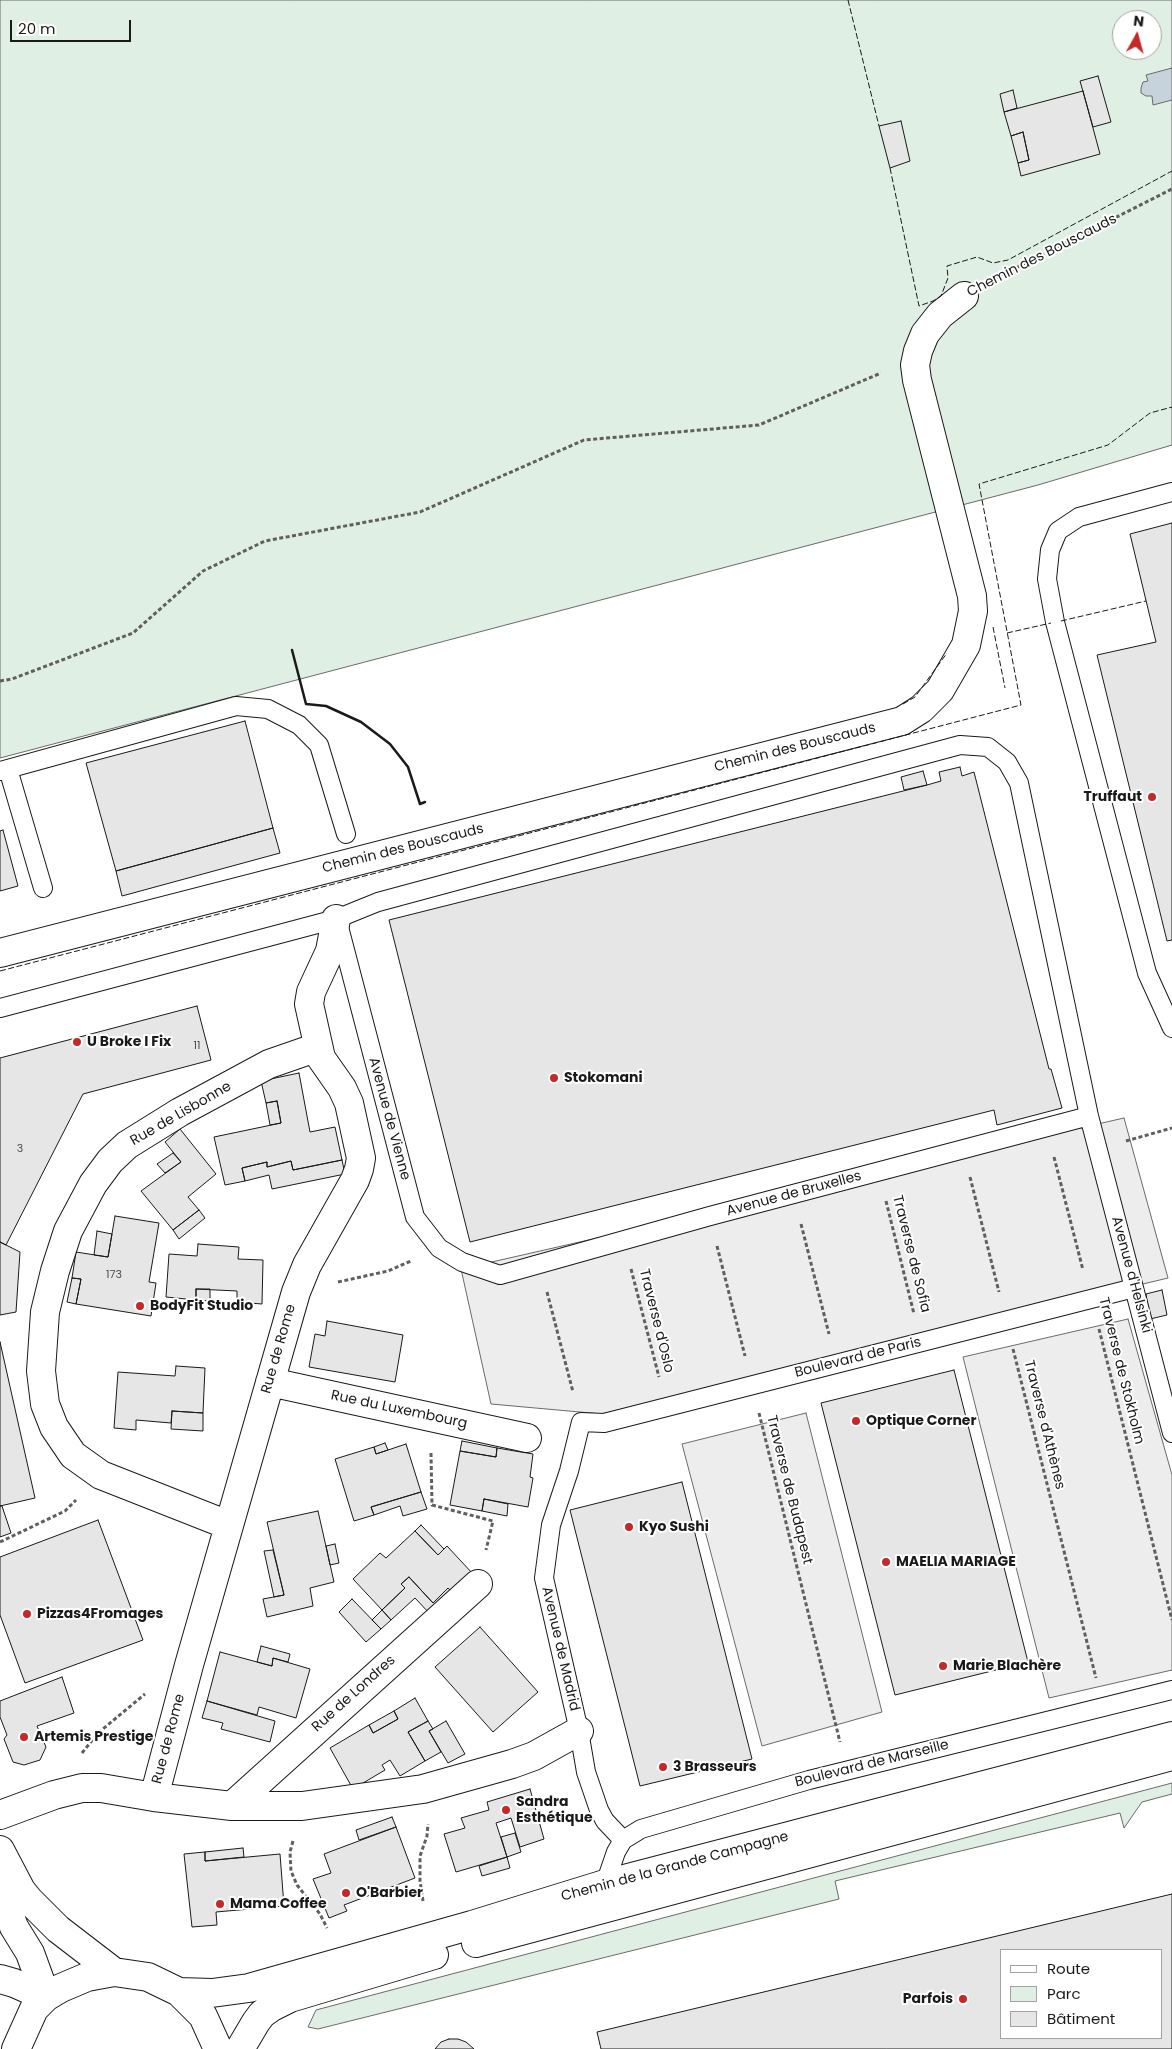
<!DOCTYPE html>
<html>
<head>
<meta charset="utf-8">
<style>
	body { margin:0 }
	#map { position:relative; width:1172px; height:2049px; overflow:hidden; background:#fff; font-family:Poppins,sans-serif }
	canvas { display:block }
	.legend { position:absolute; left:1000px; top:1949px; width:162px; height:90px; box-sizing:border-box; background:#fff; border:1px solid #a3a3a3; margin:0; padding:6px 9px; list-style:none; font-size:15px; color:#1a1a1a }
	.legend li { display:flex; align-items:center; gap:10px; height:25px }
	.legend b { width:25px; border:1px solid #a3a3a3 }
	.north { position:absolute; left:1112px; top:10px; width:50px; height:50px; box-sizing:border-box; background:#fff; border:1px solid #a3a3a3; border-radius:50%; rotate:7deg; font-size:14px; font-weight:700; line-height:20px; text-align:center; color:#1a1a1a }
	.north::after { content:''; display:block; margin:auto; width:18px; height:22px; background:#c62828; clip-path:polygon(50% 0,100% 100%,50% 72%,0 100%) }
	.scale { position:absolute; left:10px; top:20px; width:121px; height:22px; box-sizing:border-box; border:2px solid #1a1a1a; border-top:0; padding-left:6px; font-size:15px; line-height:18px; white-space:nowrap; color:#1a1a1a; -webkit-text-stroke:4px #fff; paint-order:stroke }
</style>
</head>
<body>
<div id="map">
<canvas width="1172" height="2049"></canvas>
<ul class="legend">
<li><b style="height:6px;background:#fff"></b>Route</li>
<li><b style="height:14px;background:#e0efe3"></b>Parc</li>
<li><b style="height:14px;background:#e6e6e6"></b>Bâtiment</li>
</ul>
<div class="north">N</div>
<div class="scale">20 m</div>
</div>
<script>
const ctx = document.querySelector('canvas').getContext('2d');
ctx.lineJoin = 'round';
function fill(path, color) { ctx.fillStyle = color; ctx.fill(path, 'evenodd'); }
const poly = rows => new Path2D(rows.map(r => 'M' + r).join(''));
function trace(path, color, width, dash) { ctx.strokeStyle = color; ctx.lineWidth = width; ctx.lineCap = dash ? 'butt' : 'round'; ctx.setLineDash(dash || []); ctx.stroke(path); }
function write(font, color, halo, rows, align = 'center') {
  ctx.font = font + ' Poppins,sans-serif'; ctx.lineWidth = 4; ctx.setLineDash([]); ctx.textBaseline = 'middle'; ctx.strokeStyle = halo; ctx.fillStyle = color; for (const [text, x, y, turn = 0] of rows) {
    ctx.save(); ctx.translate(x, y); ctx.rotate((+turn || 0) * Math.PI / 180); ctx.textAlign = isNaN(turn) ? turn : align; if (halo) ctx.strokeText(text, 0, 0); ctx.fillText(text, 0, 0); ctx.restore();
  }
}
const green = poly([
	[0,0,1172,0,1172,445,1038,485,0,758,0,0],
	[1122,20,1152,20,1152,50,1122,50,1122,20],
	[1172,1783,1172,1794,1142,1802,1124,1828,1120,1813,835,1881,839,1899,318,2029,308,2027,316,2010,1172,1783]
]);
const parking = poly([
	[1124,1118,1168,1278,602,1414,491,1404,461,1269,1124,1118],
	[1128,1319,1172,1475,1172,1670,1049,1698,963,1357,1128,1319],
	[806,1413,882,1712,762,1746,682,1444,806,1413]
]);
const water = poly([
	[1172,68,1172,100,1153,105,1152,96,1146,96,1141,93,1141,88,1143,82,1148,81,1146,75,1172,68]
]);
const building = poly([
	[1098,76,1111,122,1093,127,1080,81,1098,76],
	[1013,90,1017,108,1004,112,1000,94,1013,90],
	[1083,91,1100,154,1021,176,1018,163,1029,160,1023,132,1011,136,1004,112,1083,91],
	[901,121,910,161,890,168,879,126,901,121],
	[1023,132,1029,160,1018,163,1011,136,1023,132],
	[1172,523,1172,940,1167,941,1097,655,1156,642,1130,534,1172,523],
	[245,721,273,828,116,871,86,763,245,721],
	[960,767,962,776,974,772,1049,1069,1051,1069,1062,1108,997,1125,994,1110,470,1242,389,920,927,785,941,781,939,772,960,767],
	[923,771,927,785,904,790,901,777,923,771],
	[273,828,280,853,122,896,116,871,273,828],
	[3,830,18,886,0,891,0,831,3,830],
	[197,1006,211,1060,83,1094,6,1245,0,1242,0,1058,197,1006],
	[299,1073,310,1132,335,1127,342,1160,293,1170,291,1161,267,1167,267,1162,242,1168,245,1181,225,1185,214,1137,281,1123,277,1101,266,1103,261,1081,299,1073],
	[277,1101,281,1123,270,1125,266,1103,277,1101],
	[180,1129,216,1174,188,1197,199,1210,173,1230,141,1191,181,1162,165,1142,180,1129],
	[173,1153,181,1162,165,1173,157,1164,173,1153],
	[342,1160,345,1174,272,1189,269,1175,245,1181,242,1168,267,1162,267,1167,291,1161,293,1170,342,1160],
	[199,1210,205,1218,179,1239,173,1230,199,1210],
	[115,1216,159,1223,149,1282,156,1283,151,1316,76,1304,81,1279,72,1278,76,1252,108,1257,115,1216],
	[97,1231,112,1234,108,1257,94,1255,97,1231],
	[0,1242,20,1252,16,1312,0,1315,0,1242],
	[198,1244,239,1247,238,1259,263,1260,262,1304,237,1302,237,1291,196,1289,196,1300,166,1297,169,1254,197,1256,198,1244],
	[72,1278,81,1279,76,1304,67,1302,72,1278],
	[196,1289,210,1289,210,1301,196,1300,196,1289],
	[1162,1290,1167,1315,1150,1319,1146,1294,1162,1290],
	[327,1321,403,1335,395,1382,309,1367,315,1334,325,1336,327,1321],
	[0,1342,35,1498,0,1506,0,1342],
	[176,1366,205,1368,203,1413,172,1411,171,1423,136,1420,136,1430,114,1428,118,1372,175,1376,176,1366],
	[954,1370,1028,1662,895,1695,821,1403,954,1370],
	[172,1411,203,1413,203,1431,171,1429,172,1411],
	[462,1441,497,1448,496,1457,460,1451,462,1441],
	[385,1443,388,1450,376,1454,374,1447,385,1443],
	[406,1444,421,1492,371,1507,374,1515,354,1521,335,1459,374,1447,376,1454,406,1444],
	[497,1448,533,1454,530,1477,533,1478,528,1507,484,1499,482,1511,450,1505,460,1451,496,1457,497,1448],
	[682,1482,752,1759,640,1786,570,1510,682,1482],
	[421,1492,427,1509,403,1516,400,1506,374,1515,371,1507,421,1492],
	[484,1499,508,1504,507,1516,482,1511,484,1499],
	[0,1506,2,1506,11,1533,0,1537,0,1506],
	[318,1511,334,1582,310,1588,313,1606,267,1617,263,1599,284,1595,267,1522,318,1511],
	[98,1520,143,1640,25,1683,0,1615,0,1557,98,1520],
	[421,1525,444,1549,438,1555,415,1531,421,1525],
	[415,1531,438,1555,447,1546,473,1574,453,1593,448,1588,433,1603,409,1577,401,1584,405,1588,382,1610,353,1579,380,1553,386,1558,415,1531],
	[335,1544,339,1563,330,1565,326,1546,335,1544],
	[273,1550,284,1595,274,1597,264,1551,273,1550],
	[409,1577,433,1603,448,1588,453,1593,430,1614,415,1598,391,1620,382,1610,405,1588,401,1584,409,1577],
	[352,1599,381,1629,366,1642,339,1612,352,1599],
	[382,1610,391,1620,381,1629,372,1620,382,1610],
	[480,1627,538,1692,493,1732,435,1667,480,1627],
	[261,1646,290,1654,288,1662,273,1658,272,1666,257,1662,261,1646],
	[220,1652,272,1666,273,1658,310,1669,296,1718,259,1707,257,1715,207,1701,220,1652],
	[62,1677,74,1713,37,1726,46,1747,40,1760,24,1765,13,1762,4,1739,7,1735,0,1717,0,1701,62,1677],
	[415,1698,428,1721,408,1732,425,1761,400,1776,390,1760,382,1765,385,1770,353,1789,330,1748,369,1725,373,1733,398,1719,394,1711,415,1698],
	[207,1701,275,1721,270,1742,221,1729,223,1723,202,1718,207,1701],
	[394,1711,398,1719,373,1733,369,1725,394,1711],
	[428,1721,433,1729,429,1731,441,1752,425,1761,408,1732,428,1721],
	[446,1721,465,1754,448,1763,429,1731,446,1721],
	[530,1789,544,1839,520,1847,511,1818,496,1823,507,1857,456,1872,444,1834,465,1828,461,1818,489,1810,487,1802,530,1789],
	[392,1817,396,1827,359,1840,356,1830,392,1817],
	[396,1827,415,1878,344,1905,347,1911,329,1918,313,1879,331,1873,324,1854,396,1827],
	[515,1833,521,1852,507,1857,501,1837,515,1833],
	[243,1848,244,1857,205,1861,205,1852,243,1848],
	[205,1852,205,1861,280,1854,284,1906,216,1912,217,1925,192,1927,184,1854,205,1852],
	[507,1857,510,1868,482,1876,479,1866,507,1857],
	[1172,1894,1172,2049,601,2049,597,2032,1172,1894],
	[1001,1950,1161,1950,1161,2038,1001,2038,1001,1950],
	[449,2039,458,2039,466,2042,474,2049,435,2049,441,2042,449,2039]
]);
const path = poly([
	[994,279,1172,189],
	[0,681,12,679,133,633,203,571,265,541,420,512,584,440,759,425,881,373],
	[1126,1141,1172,1128],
	[1054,1157,1083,1270],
	[970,1177,999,1292],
	[886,1201,914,1314],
	[801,1224,829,1334],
	[717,1246,745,1356],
	[631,1269,659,1377],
	[338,1282,388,1271,411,1261],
	[547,1292,573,1392],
	[1099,1329,1172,1620],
	[1013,1349,1096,1678],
	[759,1413,840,1742],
	[431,1453,432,1505,493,1521,486,1550],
	[0,1542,65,1511,76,1500],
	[82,1753,98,1733,145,1694],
	[293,1841,290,1852,291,1871,297,1885,320,1914,327,1928],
	[423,1901,420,1881,420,1856,427,1836,428,1824]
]);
const service = poly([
	[1172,492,1079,517,1058,531,1050,550,1047,579,1055,622,1147,973,1172,1028],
	[8,769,43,888],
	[0,771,236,706,268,709,299,725,319,745,346,834],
	[339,927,415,1217,439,1248,462,1262,500,1275,710,1216,1089,1116],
	[0,1008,336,919,378,902,960,745,988,747,1007,762,1019,783,1089,1116,1172,1433],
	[623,1840,605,1821,599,1810,586,1772,579,1731,544,1578,551,1525,569,1471,581,1422,604,1423,1134,1288],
	[605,1884,616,1852,623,1840,641,1829,809,1780,1172,1690]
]);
const minor = poly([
	[0,953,902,721,921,709,940,690,966,645,973,611,972,596,917,380,915,365,918,351,925,334,940,315,964,296],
	[270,1382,527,1438],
	[228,1525,101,1475,73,1455,54,1427,45,1404,41,1371,45,1312,55,1271,68,1231,93,1184,110,1161,127,1145,180,1112,269,1064,318,1047],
	[154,1797,189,1665,296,1292,307,1265,355,1180,359,1169,361,1158,349,1103,342,1088,321,1058,309,1004,311,992,330,951,336,919],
	[232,1806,478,1584],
	[0,1815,54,1795,82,1788,101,1788,154,1797,232,1806,302,1806,423,1789,512,1764,534,1756,579,1731],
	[0,1850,21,1890,29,1900,58,1929,114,1972],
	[0,1878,3,1897,14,1927,30,1953,46,1997],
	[476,1943,1172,1756],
	[0,1979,14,1983,46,1997],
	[179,1992,212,1993,249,1988,472,1925,605,1884,1172,1736],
	[16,2049,34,2009,46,1997,61,1988,87,1977,114,1972,148,1977,179,1992,203,2016,218,2049],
	[240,2049,256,2022,262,2014,272,2007,290,1998,434,1955]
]);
const fence = poly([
	[848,0,879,126],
	[890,168,919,306,933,301,941,296,948,278,947,266,977,257,993,263,1008,260,1172,171],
	[1061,621,1146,601],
	[993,627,1005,688],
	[1007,633,1051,623],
	[903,704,915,697,947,653],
	[0,971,1021,705,979,484,1108,445,1150,413,1172,407]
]);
const wall = poly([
	[292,650,306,704,326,706,361,722,390,744,408,767,420,804,425,802]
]);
const markers = [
	[1152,797,5,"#c62828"],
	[77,1042,5,"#c62828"],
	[554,1078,5,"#c62828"],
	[140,1306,5,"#c62828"],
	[856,1421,5,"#c62828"],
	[629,1527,5,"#c62828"],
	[886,1562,5,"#c62828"],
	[27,1614,5,"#c62828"],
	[943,1666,5,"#c62828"],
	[24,1737,5,"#c62828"],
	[663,1767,5,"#c62828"],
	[506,1810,5,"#c62828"],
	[346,1893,5,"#c62828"],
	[220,1904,5,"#c62828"],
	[963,1999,5,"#c62828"]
];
const numberNames = [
	["11",197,1046],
	["3",20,1149],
	["173",114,1275]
];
const streetNames = [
	["Chemin des Bouscauds",1042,256,-27],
	["Chemin des Bouscauds",795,748,-14],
	["Chemin des Bouscauds",403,849,-14],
	["Rue de Lisbonne",181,1114,-30],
	["Avenue de Vienne",389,1119,75],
	["Avenue de Bruxelles",794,1194,-15],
	["Traverse de Sofia",911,1254,76],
	["Avenue d'Helsinki",1131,1275,75],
	["Traverse d'Oslo",656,1321,76],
	["Rue de Rome",279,1349,-74],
	["Boulevard de Paris",858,1358,-14],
	["Traverse de Stokholm",1121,1371,76],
	["Rue du Luxembourg",399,1410,12],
	["Traverse d'Athènes",1044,1425,76],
	["Traverse de Budapest",789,1490,76],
	["Avenue de Madrid",560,1649,77],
	["Rue de Londres",354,1694,-42],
	["Rue de Rome",169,1739,-75],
	["Boulevard de Marseille",872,1764,-14],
	["Chemin de la Grande Campagne",675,1867,-15]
];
const poiNames = [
	["Truffaut",1142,797,"right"],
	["U Broke I Fix",87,1042],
	["Stokomani",564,1078],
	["BodyFit Studio",150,1306],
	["Optique Corner",866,1421],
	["Kyo Sushi",639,1527],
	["MAELIA MARIAGE",896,1562],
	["Pizzas4Fromages",37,1614],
	["Marie Blachère",953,1666],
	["Artemis Prestige",34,1737],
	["3 Brasseurs",673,1767],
	["Sandra",516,1802],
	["Esthétique",516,1818],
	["O'Barbier",356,1893],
	["Mama Coffee",230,1904],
	["Parfois",953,1999,"right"]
];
fill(green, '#e0efe3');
trace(green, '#6a6a6a', 1);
fill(parking, '#ededed');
trace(parking, '#6a6a6a', 1);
fill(water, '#c6d2dc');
trace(water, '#6a6a6a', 1);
fill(building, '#e6e6e6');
trace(building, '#1a1a1a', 1);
trace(service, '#1a1a1a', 20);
trace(minor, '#1a1a1a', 30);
trace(path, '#5f5f5f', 3, [4, 2.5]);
trace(service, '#fff', 18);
trace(minor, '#fff', 28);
trace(fence, '#1a1a1a', 1, [6, 2.5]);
trace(wall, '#1a1a1a', 2.5);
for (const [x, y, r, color] of markers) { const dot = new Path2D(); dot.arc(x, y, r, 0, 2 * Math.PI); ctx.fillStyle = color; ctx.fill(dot); trace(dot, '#fff', 2); }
write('11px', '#4d4d4d', null, numberNames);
write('14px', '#1a1a1a', '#fff', streetNames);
write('bold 14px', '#1a1a1a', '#fff', poiNames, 'left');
</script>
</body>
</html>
